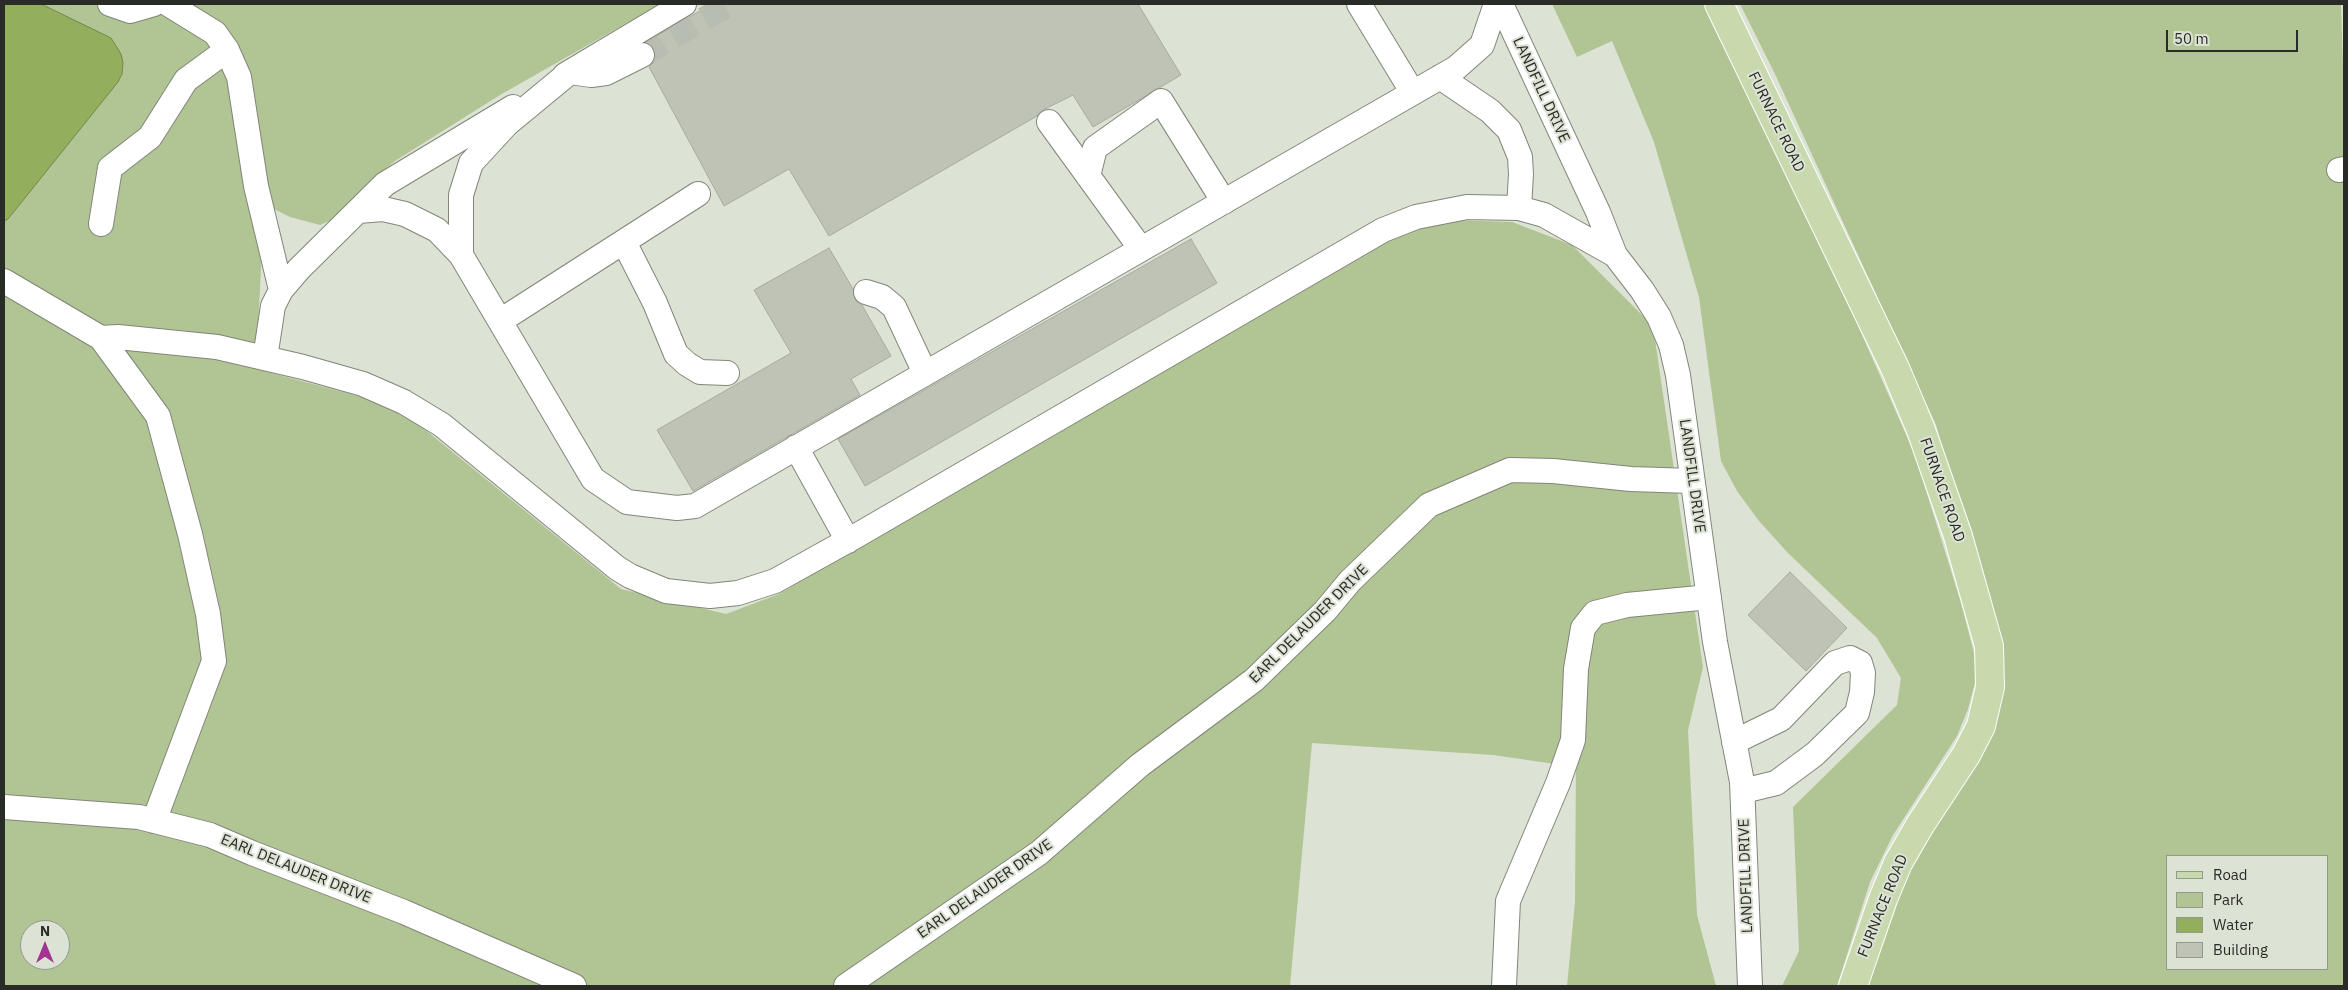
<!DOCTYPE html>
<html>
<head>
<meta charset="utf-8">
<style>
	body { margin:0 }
	#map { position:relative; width:2348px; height:990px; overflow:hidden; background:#dce2d4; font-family:"IBM Plex Sans",sans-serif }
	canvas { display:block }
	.frame { position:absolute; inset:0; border:5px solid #292b26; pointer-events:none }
	.legend { position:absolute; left:2166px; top:855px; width:162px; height:115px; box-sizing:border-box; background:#dce2d4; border:1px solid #94998e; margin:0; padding:6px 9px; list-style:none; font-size:15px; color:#292b26 }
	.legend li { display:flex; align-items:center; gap:10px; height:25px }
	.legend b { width:25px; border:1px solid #94998e }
	.north { position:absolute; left:20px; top:920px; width:50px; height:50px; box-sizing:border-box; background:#dce2d4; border:1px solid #94998e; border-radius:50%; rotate:0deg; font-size:14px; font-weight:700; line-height:20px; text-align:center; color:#292b26 }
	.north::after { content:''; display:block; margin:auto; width:18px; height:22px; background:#a23390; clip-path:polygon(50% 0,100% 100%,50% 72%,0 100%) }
	.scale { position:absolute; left:2166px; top:30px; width:132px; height:22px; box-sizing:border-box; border:2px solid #292b26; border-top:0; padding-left:6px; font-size:15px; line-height:18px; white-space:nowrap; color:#292b26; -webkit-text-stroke:4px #dce2d4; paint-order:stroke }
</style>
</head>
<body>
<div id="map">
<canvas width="2348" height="990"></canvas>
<div class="frame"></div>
<ul class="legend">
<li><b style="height:6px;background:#c9d9ae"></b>Road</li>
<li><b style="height:14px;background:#b1c493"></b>Park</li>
<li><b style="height:14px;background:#93af5e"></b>Water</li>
<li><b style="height:14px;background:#bec3b6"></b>Building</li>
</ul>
<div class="north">N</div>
<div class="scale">50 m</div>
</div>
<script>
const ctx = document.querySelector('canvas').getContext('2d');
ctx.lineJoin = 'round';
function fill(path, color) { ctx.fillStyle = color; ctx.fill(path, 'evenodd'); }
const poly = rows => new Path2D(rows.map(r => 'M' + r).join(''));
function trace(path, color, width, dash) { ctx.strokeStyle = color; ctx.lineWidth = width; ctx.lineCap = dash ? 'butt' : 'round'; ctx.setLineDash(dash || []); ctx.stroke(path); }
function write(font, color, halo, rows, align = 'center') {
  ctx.font = font + ' "IBM Plex Sans",sans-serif'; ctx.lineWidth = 4; ctx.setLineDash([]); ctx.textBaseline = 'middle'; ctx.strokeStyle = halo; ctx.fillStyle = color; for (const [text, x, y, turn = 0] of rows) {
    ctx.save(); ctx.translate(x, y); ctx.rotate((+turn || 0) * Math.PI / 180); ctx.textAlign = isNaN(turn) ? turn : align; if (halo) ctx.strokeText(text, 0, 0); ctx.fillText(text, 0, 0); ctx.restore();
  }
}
const green = poly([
	[4,4,660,4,500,95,395,161,365,186,341,216,320,225,290,217,274,209,265,187,256,369,396,406,621,589,726,614,779,594,1418,219,1512,222,1572,245,1653,326,1703,667,1688,730,1697,915,1716,986,1567,986,1575,902,1576,767,1493,755,1312,743,1290,986,4,986],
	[30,930,60,930,60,960,30,960],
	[1552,4,1707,4,1852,312,1915,455,1961,603,1974,653,1976,679,1968,709,1957,736,1893,835,1870,882,1837,986,1782,986,1799,951,1793,807,1897,705,1901,678,1877,638,1788,553,1759,521,1737,491,1721,461,1699,297,1654,142,1612,41,1577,57],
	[1740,4,2341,4,2344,99,2344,986,1865,986,1915,856,1952,799,1996,635,1936,425,1775,74],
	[2167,856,2327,856,2327,969,2167,969]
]);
const water = poly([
	[4,4,41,4,111,38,121,54,123,63,122,74,118,82,8,219,4,221,4,4]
]);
const building = poly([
	[712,4,1138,4,1181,75,1093,127,1073,95,1041,111,1037,116,829,236,789,169,724,206,649,67,654,62,656,55,654,48,646,42,712,4],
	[1191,239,1217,283,865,486,838,439,1191,239],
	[829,248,853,289,856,301,862,305,891,356,851,379,860,395,693,491,657,430,791,353,754,290,829,248],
	[1790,572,1847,628,1806,671,1748,615,1790,572]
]);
const minorTunnel = poly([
	[642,55,730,4]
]);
const minor = poly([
	[110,4,130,11,154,4],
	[168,4,215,33,227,50,239,77,256,186,281,290],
	[1359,4,1413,93],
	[1501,4,1598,212,1615,255,1642,290,1659,317,1671,345,1678,375,1715,642,1742,782,1750,986],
	[642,55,606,73,591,75,570,72,507,124,471,163,461,195,461,255,593,479,627,502,677,508,695,506,1456,68,1482,45,1496,4],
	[565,75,684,4],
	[1440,77,1490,111,1509,130,1520,157,1521,174,1519,208],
	[1049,122,1141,249],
	[2339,170,2344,169],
	[1088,176,1095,148,1161,101,1224,202],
	[358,211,383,209,405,214,437,230,461,255],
	[101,224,110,168,150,137,186,80,227,50],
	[624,242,655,303,676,354,687,364,700,372,727,373],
	[4,281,101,338,118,337,217,347,303,367,363,384,404,402,442,425,617,568,630,576,666,591,710,596,738,593,775,581,856,536,1383,230,1416,217,1467,207,1519,208,1544,215,1615,255],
	[866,292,882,297,894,307,925,373],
	[500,321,698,194],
	[101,338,158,416,190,534,208,614,214,661,154,821],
	[265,358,273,306,281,290,299,269,385,184,513,107],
	[796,447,848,541],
	[1734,742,1781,719,1835,663,1850,658,1860,663,1863,673,1862,692,1857,713,1815,754,1776,783,1743,791],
	[4,807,139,817,210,835,252,853,404,912,574,986],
	[846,986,1039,853,1140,765,1254,680,1325,611,1350,581,1429,505,1510,470,1553,471,1631,479,1692,481],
	[1504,986,1508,901,1558,783,1573,740,1576,669,1583,628,1595,613,1627,605,1709,597]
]);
const major = poly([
	[1719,4,1895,368,1921,430,1958,536,1989,646,1990,687,1981,726,1966,755,1920,825,1898,863,1883,899,1853,986]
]);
const streetNames = [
	["LANDFILL DRIVE",1541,90,65],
	["FURNACE ROAD",1776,122,64],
	["LANDFILL DRIVE",1692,476,82],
	["FURNACE ROAD",1942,490,71],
	["EARL DELAUDER DRIVE",1309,624,-45],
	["EARL DELAUDER DRIVE",296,869,22],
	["LANDFILL DRIVE",1746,876,-92],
	["EARL DELAUDER DRIVE",985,889,-35],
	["FURNACE ROAD",1883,906,-68]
];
fill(green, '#b1c493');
fill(water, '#93af5e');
trace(water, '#73874d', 1);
fill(building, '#bec3b6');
trace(building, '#a6ab9e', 1);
trace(minorTunnel, '#b8bdb1', 24, [24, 12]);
trace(minor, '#818679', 26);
trace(major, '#fff', 30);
trace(minor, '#fff', 24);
trace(major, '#c9d9ae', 28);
write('15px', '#292b26', '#dce2d4', streetNames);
</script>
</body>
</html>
